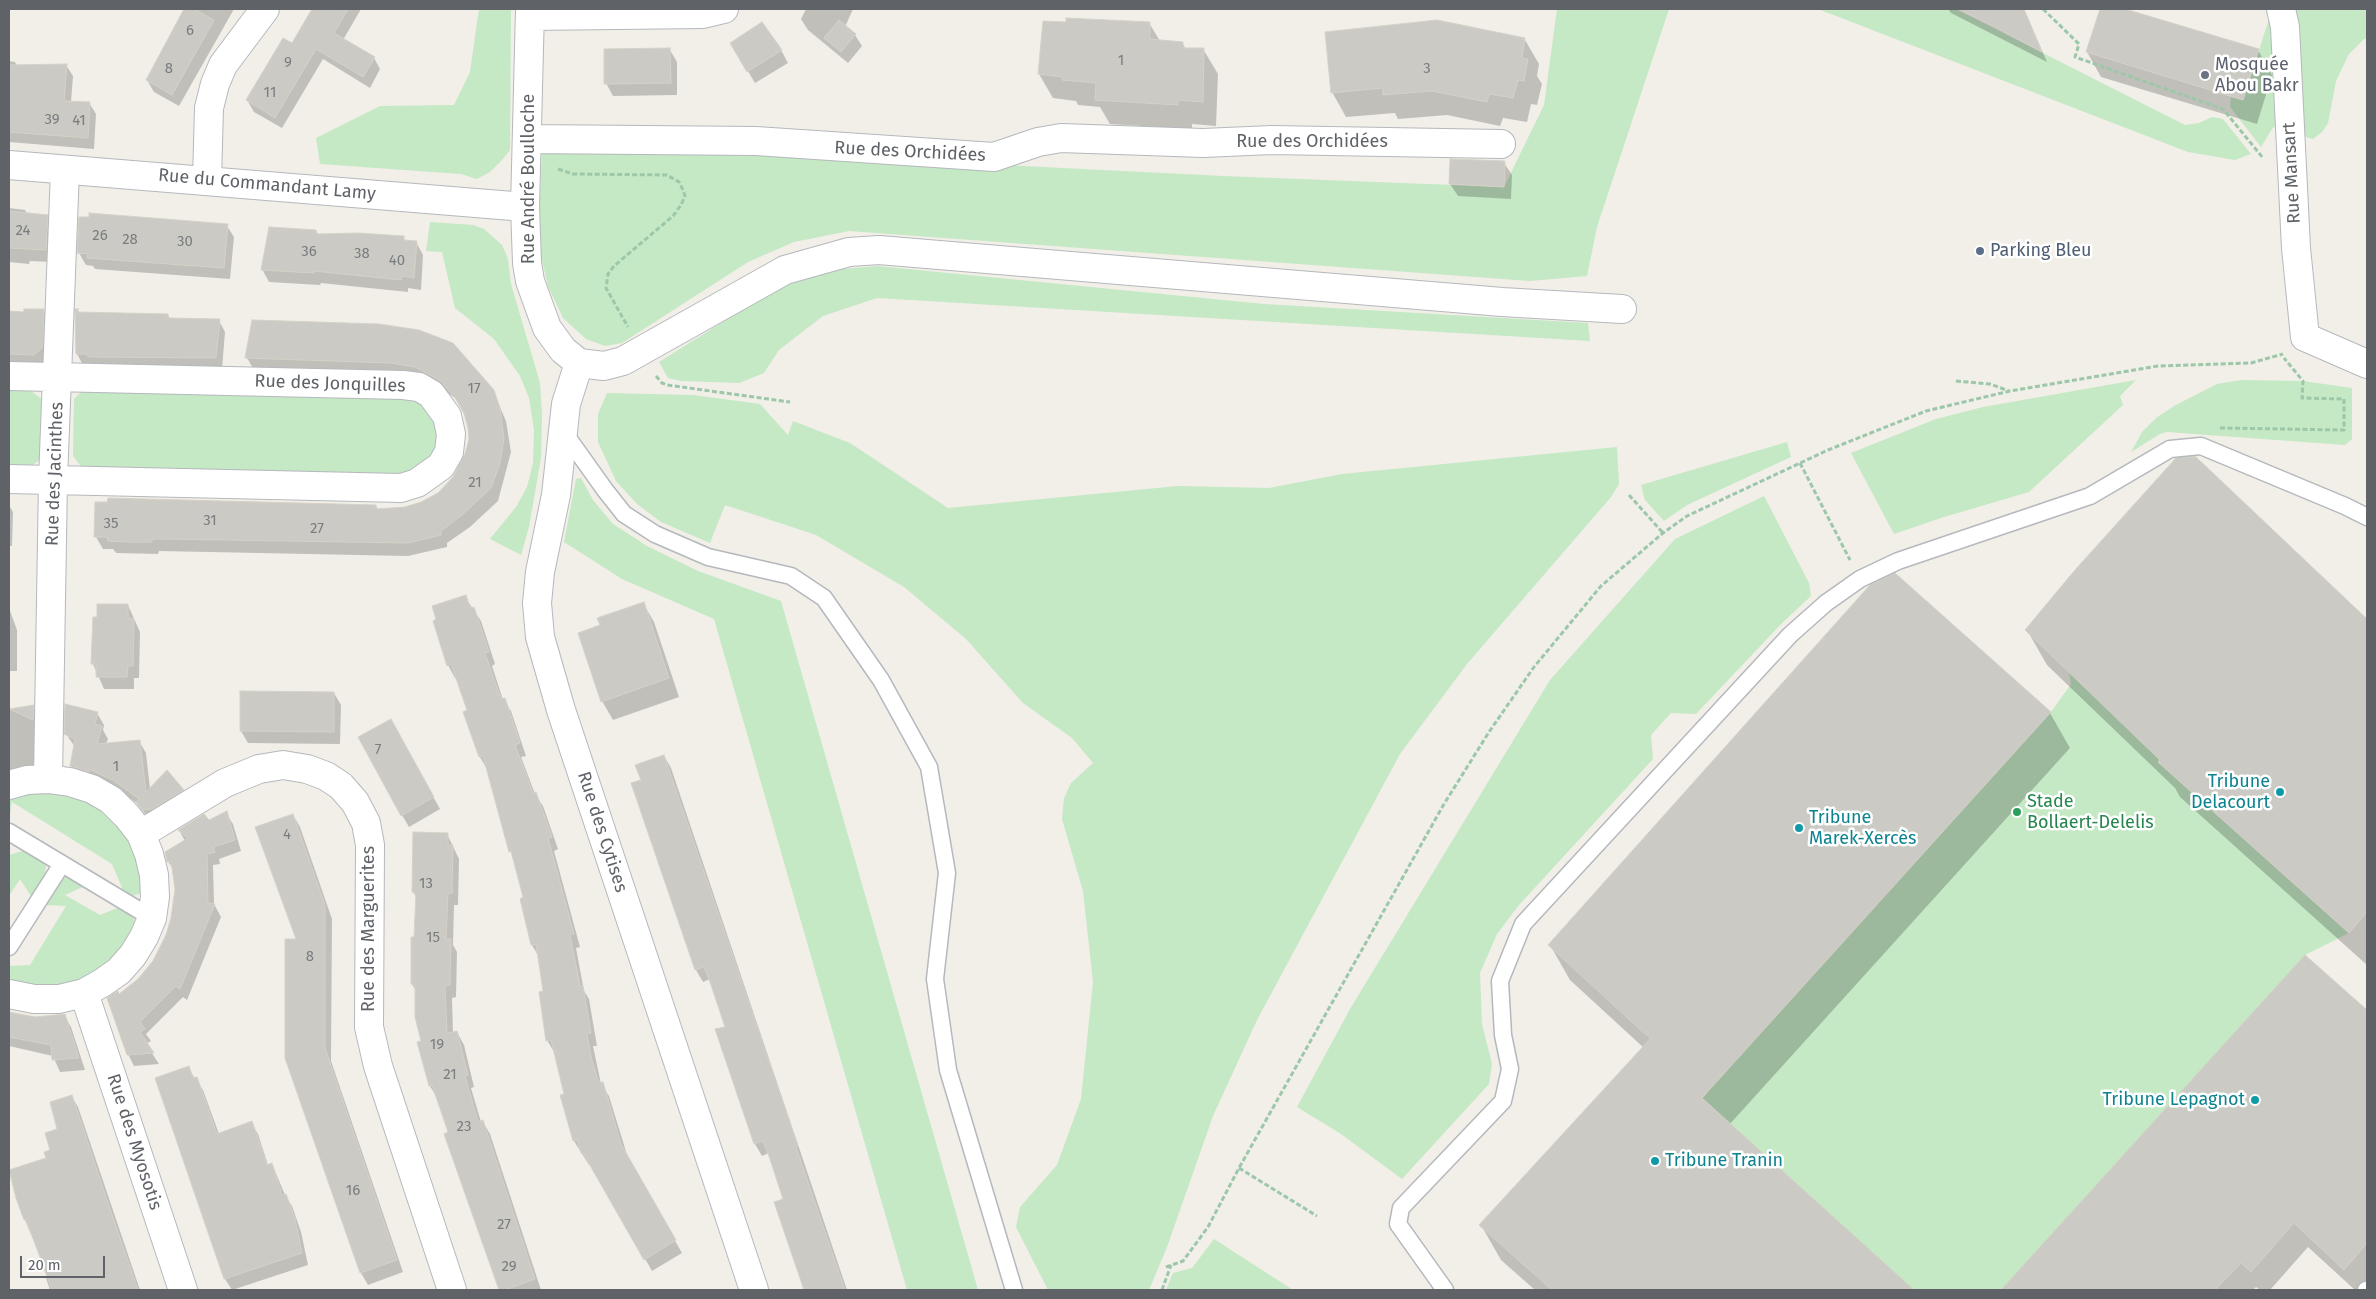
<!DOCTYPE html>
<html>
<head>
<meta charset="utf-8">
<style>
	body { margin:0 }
	#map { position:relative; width:2376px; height:1299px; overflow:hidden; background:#f1efe8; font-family:"Fira Sans",sans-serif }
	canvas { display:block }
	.frame { position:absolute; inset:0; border:10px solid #5f6368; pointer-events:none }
	.scale { position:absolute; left:20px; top:1256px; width:85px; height:22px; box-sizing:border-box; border:2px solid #5f6368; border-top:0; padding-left:6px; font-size:15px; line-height:18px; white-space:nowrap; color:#5f6368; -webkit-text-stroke:4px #fff; paint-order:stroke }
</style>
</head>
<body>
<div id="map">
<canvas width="2376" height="1299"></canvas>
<div class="frame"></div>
<div class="scale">20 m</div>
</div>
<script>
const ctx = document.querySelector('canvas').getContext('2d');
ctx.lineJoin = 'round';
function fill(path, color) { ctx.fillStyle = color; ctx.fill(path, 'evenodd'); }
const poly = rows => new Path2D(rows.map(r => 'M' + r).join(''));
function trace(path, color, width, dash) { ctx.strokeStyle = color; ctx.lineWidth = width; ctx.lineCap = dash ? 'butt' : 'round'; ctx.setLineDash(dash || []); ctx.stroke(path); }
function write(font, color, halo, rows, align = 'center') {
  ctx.font = font + ' "Fira Sans",sans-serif'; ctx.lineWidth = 5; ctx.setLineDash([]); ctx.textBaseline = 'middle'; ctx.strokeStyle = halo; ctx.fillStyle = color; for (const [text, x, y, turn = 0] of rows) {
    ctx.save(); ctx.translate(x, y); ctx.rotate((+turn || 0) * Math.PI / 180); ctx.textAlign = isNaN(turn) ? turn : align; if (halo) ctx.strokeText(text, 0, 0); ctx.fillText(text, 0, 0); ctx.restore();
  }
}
const green = poly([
	[479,9,511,9,510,150,502,160,490,172,477,179,461,174,320,164,316,138,380,106,454,105,470,72],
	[1557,9,1669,9,1597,227,1587,276,1530,281,849,231,794,242,748,262,622,343,605,346,586,339,563,318,548,286,538,243,542,153,763,153,1223,176,1504,187,1544,105],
	[1818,9,1956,9,2185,125,2199,123,2212,117,2223,119,2251,154,2235,160,2188,152],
	[2293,9,2367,9,2367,39,2364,39,2349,54,2336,81,2328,123,2322,132,2313,139,2303,136],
	[2278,18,2283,119,2272,129,2261,147,2230,107,2231,97,2243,100,2269,19],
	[430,222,473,225,484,229,502,245,508,259,511,284,540,383,542,414,541,458,529,527,521,555,490,539,516,507,527,487,533,463,534,430,529,398,520,376,494,339,455,308,442,252,426,251],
	[877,266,1264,304,1588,323,1590,341,877,298,823,316,779,350,764,373,739,383,681,381,668,378,659,362,742,310,789,284,831,270],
	[2136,380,2120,396,2123,405,2029,492,1944,517,1894,534,1851,453,1936,419,1983,407],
	[2241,380,2303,381,2352,388,2352,439,2345,445,2167,432,2160,434,2131,452,2142,432,2156,418,2174,406,2217,384],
	[9,388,27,388,44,401,43,457,29,468,9,468],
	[85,388,412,396,426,404,440,430,434,458,397,479,83,469,73,456,74,399],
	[607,393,693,395,760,404,788,435,793,421,850,443,948,508,1178,486,1269,488,1342,474,1617,447,1619,484,1611,497,1467,664,1400,754,1257,1020,1213,1116,1167,1247,1149,1290,1048,1290,1016,1227,1020,1207,1057,1165,1081,1099,1093,982,1083,891,1062,819,1064,798,1071,783,1093,763,1072,738,1023,703,966,639,904,587,816,535,725,505,710,543,661,522,637,504,616,481,598,442,598,414],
	[1787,442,1791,457,1687,505,1664,521,1645,500,1641,485],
	[2186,448,2367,619,2367,912,2349,933,2305,955,2367,1010,2367,1066,2305,1134,2305,1211,2251,1272,2241,1263,2215,1290,1552,1290,1479,1225,1671,1073,1702,1098,1707,1093,1548,945,1887,566,2051,712,2071,684,2069,672,2025,630,2075,570],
	[581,478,593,500,613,524,647,546,698,571,781,601,978,1290,907,1290,714,619,622,579,564,542,576,479],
	[1764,496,1809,583,1811,596,1782,623,1696,714,1671,713,1651,735,1653,759,1519,905,1497,934,1480,973,1482,1024,1492,1064,1489,1084,1402,1179,1341,1134,1297,1107,1350,1009,1550,680,1675,539],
	[49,789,105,807,133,840,144,893,126,897,112,864,12,802,9,822,9,796],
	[26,850,43,861,46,866,45,875,31,896,20,879,9,896,9,855],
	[70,876,85,886,65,895,100,915,120,907,134,919,136,925,124,950,96,975,58,988,9,983,9,966,30,965,66,906,45,905,61,879],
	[1214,1239,1293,1290,1166,1290,1173,1273,1192,1268]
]);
const shadow = poly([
	[186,9,234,9,179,106,154,92,147,80],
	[314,9,361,9,343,40,374,58,380,69,370,88,323,59,282,128,254,112,247,100,292,45],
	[806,9,853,9,845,27,855,35,862,46,848,63,808,30,801,19],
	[1948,9,2024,9,2047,62,1951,13],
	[2101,9,2258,50,2272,75,2257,124,2101,77,2087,52],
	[1149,23,1160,41,1182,43,1186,49,1203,49,1218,74,1216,126,1192,124,1192,129,1110,124,1100,107,1078,105,1076,101,1053,98,1039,74],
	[1525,40,1539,64,1537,76,1542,84,1537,105,1531,104,1527,122,1503,118,1500,126,1447,115,1398,119,1395,113,1346,117,1332,92],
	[731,43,781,50,788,63,755,83],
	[670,50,677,62,677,95,613,96,606,83],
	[9,61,15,62,17,66,66,65,73,76,71,102,89,103,96,114,94,149,9,142],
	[1504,163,1512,175,1511,199,1458,196,1450,184],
	[9,208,25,210,27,214,47,217,54,229,53,262,30,261,29,264,9,262],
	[80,218,227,226,234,237,230,279,95,269,93,266,86,265,79,253],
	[316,231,318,235,403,237,406,242,416,242,423,255,421,290,408,288,408,292,321,283,320,285,269,282,262,269],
	[43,310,50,322,49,359,41,367,9,366,9,312,26,313],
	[77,310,80,313,168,315,170,319,219,321,225,332,222,369,83,365,77,354],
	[253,321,378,326,493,391,506,421,511,452,498,501,470,527,447,543,447,547,408,556,159,551,158,554,116,553,113,549,103,549,96,537,97,503,376,506,378,510,406,508,422,503,438,494,454,478,463,463,470,439,468,421,455,398,440,387,254,370,247,358],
	[2195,458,2367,621,2367,965,2180,797,2175,788,2047,665,2027,630],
	[9,505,13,512,12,546,9,546],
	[1895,575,2050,713,2070,748,1729,1125,1912,1290,1535,1290,1501,1260,1481,1225,1644,1048,1570,980,1550,945],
	[465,597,481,621,495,664,492,666,503,700,511,711,526,756,521,757,535,794,543,806,558,849,554,851,580,947,576,948,584,991,589,999,597,1046,593,1046,601,1084,609,1096,628,1158,682,1253,652,1271,592,1165,589,1165,574,1141,565,1094,554,1052,547,1040,544,992,539,957,532,945,525,898,515,860,510,851,487,769,480,757,469,711,457,677,455,678,448,665],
	[643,603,654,622,679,697,613,720,602,701,601,626],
	[128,605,140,632,139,678,134,678,134,689,104,689,93,664],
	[9,608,17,630,17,671,9,671],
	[334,693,341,705,340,744,248,743,241,731],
	[33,707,40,718,36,773,9,782,9,710],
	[97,713,104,725,103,730,108,739,106,744,139,741,146,753,150,789,183,790,189,802,150,821,138,804,121,792,78,778,71,766,75,747,66,734],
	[391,721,440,809,409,827,402,815],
	[664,756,671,768,847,1290,805,1290,776,1203,785,1200,769,1153,762,1156,755,1144,726,1028,710,979,703,982,696,970,633,784,642,781],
	[226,813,233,824,241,851,219,859,220,864,213,865,214,904,221,917,187,1000,183,997,146,1034,151,1041,146,1044,159,1064,134,1066,128,1054,119,995,139,980,154,961,173,919,176,889,174,871,168,861,185,841,179,830,209,822],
	[293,815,300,827,332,919,331,1061,403,1272,368,1285,361,1273,286,1058,298,941],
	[447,834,459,859,458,905,454,905,453,945,457,952,456,997,452,998,453,1033,457,1032,464,1045,474,1087,471,1088,481,1122,483,1122,490,1134,541,1290,501,1290,446,1134,450,1133,437,1098,430,1086,416,991,412,984,417,898,413,892],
	[2305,956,2367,1012,2367,1283,2361,1290,2355,1290,2308,1247,2270,1290,2260,1290,2256,1287,2253,1290,2003,1290],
	[9,1012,24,1016,50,1018,64,1015,71,1027,85,1070,60,1072,53,1056,9,1046],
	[188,1068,203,1090,219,1134,251,1123,258,1134,268,1165,272,1164,285,1195,292,1206,301,1232,308,1265,232,1290,225,1279],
	[72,1097,78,1107,140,1290,50,1290,46,1278,49,1277,25,1220,10,1171,48,1159]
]);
const building = poly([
	[184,9,194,9,214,20,172,95,146,80,184,9],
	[312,9,348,9,334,33,375,57,363,77,316,49,275,118,246,100,283,38,292,43,312,9],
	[1958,9,2024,9,2042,52,1999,29,1958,9],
	[2100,9,2125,9,2259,49,2243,100,2086,52,2100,9],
	[1066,18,1150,22,1150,39,1183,42,1183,48,1204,48,1203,102,1178,100,1178,105,1095,100,1096,83,1062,80,1063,77,1038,74,1043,21,1066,22,1066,18],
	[839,20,856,34,841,52,824,38,839,20],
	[1437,20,1525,38,1522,58,1528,59,1524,81,1518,80,1513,98,1489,94,1487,102,1432,91,1383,95,1383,88,1331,93,1325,32,1437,20],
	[762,22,782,50,747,72,730,43,762,22],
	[670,48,671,83,604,84,604,49,670,48],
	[67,64,64,101,90,102,88,138,9,132,9,65,67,64],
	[1450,159,1505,161,1504,187,1449,184,1450,159],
	[9,211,48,215,46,250,9,248,9,211],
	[89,213,228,224,224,268,87,258,88,254,77,253,79,217,89,217,89,213],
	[269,227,316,230,317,234,358,233,404,236,404,240,417,241,414,278,402,276,401,280,314,271,314,273,261,270,269,227],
	[24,309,44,309,43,347,34,355,9,354,9,311,24,312,24,309],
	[75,309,79,309,76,312,168,314,168,318,220,319,216,358,90,357,85,354,76,354,75,309],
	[252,320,379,324,419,330,453,343,494,390,500,408,504,439,500,463,491,488,463,514,441,531,441,535,408,543,166,539,152,539,152,542,129,542,108,541,107,537,94,537,95,502,107,502,108,498,376,505,376,509,405,507,421,502,438,493,453,477,465,454,469,439,468,428,464,413,455,397,439,380,415,367,391,363,245,358,252,320],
	[2196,457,2367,619,2367,912,2349,933,2158,762,2160,760,2025,630,2075,570,2176,458,2196,457],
	[1895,573,2051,712,1702,1098,1914,1290,1552,1290,1479,1225,1650,1039,1548,945,1870,585,1895,573],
	[466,595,470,608,474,607,489,652,485,653,501,699,505,698,520,743,515,745,533,793,536,792,552,837,548,838,574,934,570,935,580,986,583,986,591,1033,587,1034,592,1061,599,1083,603,1082,621,1144,676,1240,644,1260,583,1153,581,1153,577,1140,573,1141,560,1095,564,1094,551,1040,546,1041,539,992,543,991,536,944,531,945,520,899,523,897,511,851,509,852,483,756,479,757,463,712,467,710,451,664,447,666,433,621,436,619,432,606,466,595],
	[644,602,669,678,601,702,578,633,600,625,597,618,644,602],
	[97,604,128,604,128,618,134,619,133,666,128,666,127,677,96,677,96,664,91,664,93,617,97,617,97,604],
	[240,691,334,692,334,732,240,731,240,691],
	[65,704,98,712,95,724,102,726,97,744,140,740,146,792,167,770,184,790,152,809,142,810,136,802,139,799,113,780,89,769,89,772,70,766,75,739,64,734,65,704],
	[34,705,33,720,9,709,34,705],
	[391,719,434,797,401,816,358,737,391,719],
	[664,755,798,1146,796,1147,845,1290,804,1290,774,1202,783,1199,769,1156,763,1141,754,1144,715,1029,725,1027,710,982,704,967,695,970,631,783,641,780,635,765,664,755],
	[227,811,235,840,213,847,215,852,207,854,208,903,215,904,180,989,176,986,140,1022,145,1029,140,1032,154,1053,127,1055,107,998,118,991,119,994,138,979,153,961,166,935,171,918,175,889,171,861,167,862,165,852,188,838,178,830,204,814,209,820,227,811],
	[293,814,325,905,325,1048,397,1260,360,1273,285,1058,285,939,296,939,255,827,293,814],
	[413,832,448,833,448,845,453,845,452,893,448,893,446,939,451,939,450,985,445,986,447,1033,457,1031,468,1075,465,1076,478,1122,483,1120,535,1279,505,1290,499,1290,444,1134,448,1132,432,1085,429,1086,417,1042,421,1041,415,1017,415,985,411,984,411,937,414,937,416,893,412,892,413,832],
	[2305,955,2367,1010,2367,1243,2344,1270,2294,1223,2251,1272,2241,1263,2215,1290,2001,1290,2305,955],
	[9,1012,35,1017,65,1014,79,1058,52,1060,51,1045,9,1037,9,1012],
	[189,1066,193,1078,197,1077,217,1134,252,1121,267,1165,272,1163,282,1195,286,1194,295,1219,302,1253,224,1279,155,1078,189,1066],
	[72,1095,107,1200,138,1290,52,1290,26,1219,24,1220,16,1198,9,1170,46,1158,44,1152,50,1150,45,1133,57,1129,50,1102,72,1095]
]);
const path = poly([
	[2043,9,2079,44,2075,57,2223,109,2263,158],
	[558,169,573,174,667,175,679,182,683,190,685,196,681,205,673,216,614,266,608,274,606,288,628,327],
	[656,376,662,383,667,385,790,402],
	[1956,381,1990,384,2009,391],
	[2220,428,2344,430,2344,399,2302,398,2303,381,2284,358],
	[1800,463,1850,560],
	[1629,495,1663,533],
	[1239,1168,1317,1216],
	[1166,1267,1183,1261,1208,1227,1239,1168,1444,804,1489,732,1534,667,1601,586,1663,533,1687,516,1828,450,1926,411,2010,391,2158,366,2251,363,2283,354],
	[1162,1290,1171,1265]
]);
const lane = poly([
	[563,431,605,490,624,514,655,534,708,557,791,576,824,598,881,680,929,767,947,873,935,979,948,1070,1014,1290],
	[9,832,152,918],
	[9,947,62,864],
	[1445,1290,1398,1224,1401,1208,1503,1101,1510,1069,1503,1035,1500,981,1523,924,1790,635,1826,603,1860,579,1898,561,2090,496,2170,449,2201,446,2345,506,2367,517],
	[2366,1290,2367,1290]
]);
const street = poly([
	[530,9,525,207,527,263,530,281,547,328,563,350,579,363,604,366,623,361,785,270,849,252,879,250,1502,302,1622,309],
	[2281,9,2285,27,2296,248,2305,337,2367,364],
	[530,16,703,14,724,9],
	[527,139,756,141,994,157,1038,142,1061,138,1203,143,1272,140,1501,144],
	[9,165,525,207],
	[207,180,209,108,215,84,223,65,265,9],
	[579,363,566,404,556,495,540,572,537,603,540,637,561,710,754,1290],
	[9,376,403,385,419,387,431,394,447,416,451,434,449,452,441,466,417,483,401,488,9,479],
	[48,779,53,480,65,170],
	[9,785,27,780,48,779,70,782,92,789,111,800,127,816,141,834,149,854,154,875,155,897,152,918,144,937,133,955,119,971,102,983,84,993,59,999,34,999,9,994],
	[141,834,225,783,259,769,283,765,307,769,326,776,341,786,355,802,366,823,370,845,369,1027,378,1066,452,1290],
	[84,993,183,1290]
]);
const markers = [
	[2205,75,5,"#6b7280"],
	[1980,251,5,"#5c6f8a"],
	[2280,792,5,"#0f9aa8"],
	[2017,812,5,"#2e9e5b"],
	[1799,828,5,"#0f9aa8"],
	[2255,1100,5,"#0f9aa8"],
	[1655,1161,5,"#0f9aa8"]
];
const numberNames = [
	["6",190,31],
	["1",1121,61],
	["9",288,63],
	["8",169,69],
	["3",1427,69],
	["11",270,93],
	["39",52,120],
	["41",79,121],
	["24",23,231],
	["26",100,236],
	["28",130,240],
	["30",185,242],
	["36",309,252],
	["38",362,254],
	["40",397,261],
	["17",474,389],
	["21",475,483],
	["31",210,521],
	["35",111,524],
	["27",317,529],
	["7",378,750],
	["1",116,767],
	["4",287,835],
	["13",426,884],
	["15",433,938],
	["8",310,957],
	["19",437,1045],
	["21",450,1075],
	["23",464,1127],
	["16",353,1191],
	["27",504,1225],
	["29",509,1267]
];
const worshipNames = [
	["Mosquée",2215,65],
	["Abou Bakr",2215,86]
];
const streetNames = [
	["Rue des Orchidées",1312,142],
	["Rue des Orchidées",910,152,3],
	["Rue Mansart",2292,173,-93],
	["Rue André Boulloche",529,179,-90],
	["Rue du Commandant Lamy",267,185,5],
	["Rue des Jonquilles",330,384,2],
	["Rue des Jacinthes",55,474,-88],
	["Rue des Cytises",602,832,72],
	["Rue des Marguerites",369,929,-90],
	["Rue des Myosotis",134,1142,72]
];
const serviceNames = [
	["Parking Bleu",1990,251]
];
const cultureNames = [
	["Tribune",2270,782],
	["Delacourt",2270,803],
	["Tribune",1809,818,"left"],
	["Marek-Xercès",1809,839,"left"],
	["Tribune Lepagnot",2245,1100],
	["Tribune Tranin",1665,1161,"left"]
];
const leisureNames = [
	["Stade",2027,802],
	["Bollaert-Delelis",2027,823]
];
fill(green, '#c5e8c5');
fill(shadow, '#0003');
fill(building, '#cccac5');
trace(building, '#d6d1c6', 1);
trace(lane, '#b5b8bc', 19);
trace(street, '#b5b8bc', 30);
trace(path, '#9cc7a9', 3, [5, 2.5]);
trace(lane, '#fff', 16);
trace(street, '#fff', 28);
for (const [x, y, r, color] of markers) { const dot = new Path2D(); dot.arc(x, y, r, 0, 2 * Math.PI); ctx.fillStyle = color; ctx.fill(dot); trace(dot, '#fff', 2); }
write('15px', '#7a7d7f', null, numberNames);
write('18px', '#5b616d', '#fff', worshipNames, 'left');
write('18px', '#5f6368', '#fff', streetNames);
write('18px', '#4e5e75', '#fff', serviceNames, 'left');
write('18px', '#0d838f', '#fff', cultureNames, 'right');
write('18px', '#27864d', '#fff', leisureNames, 'left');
</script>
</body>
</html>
